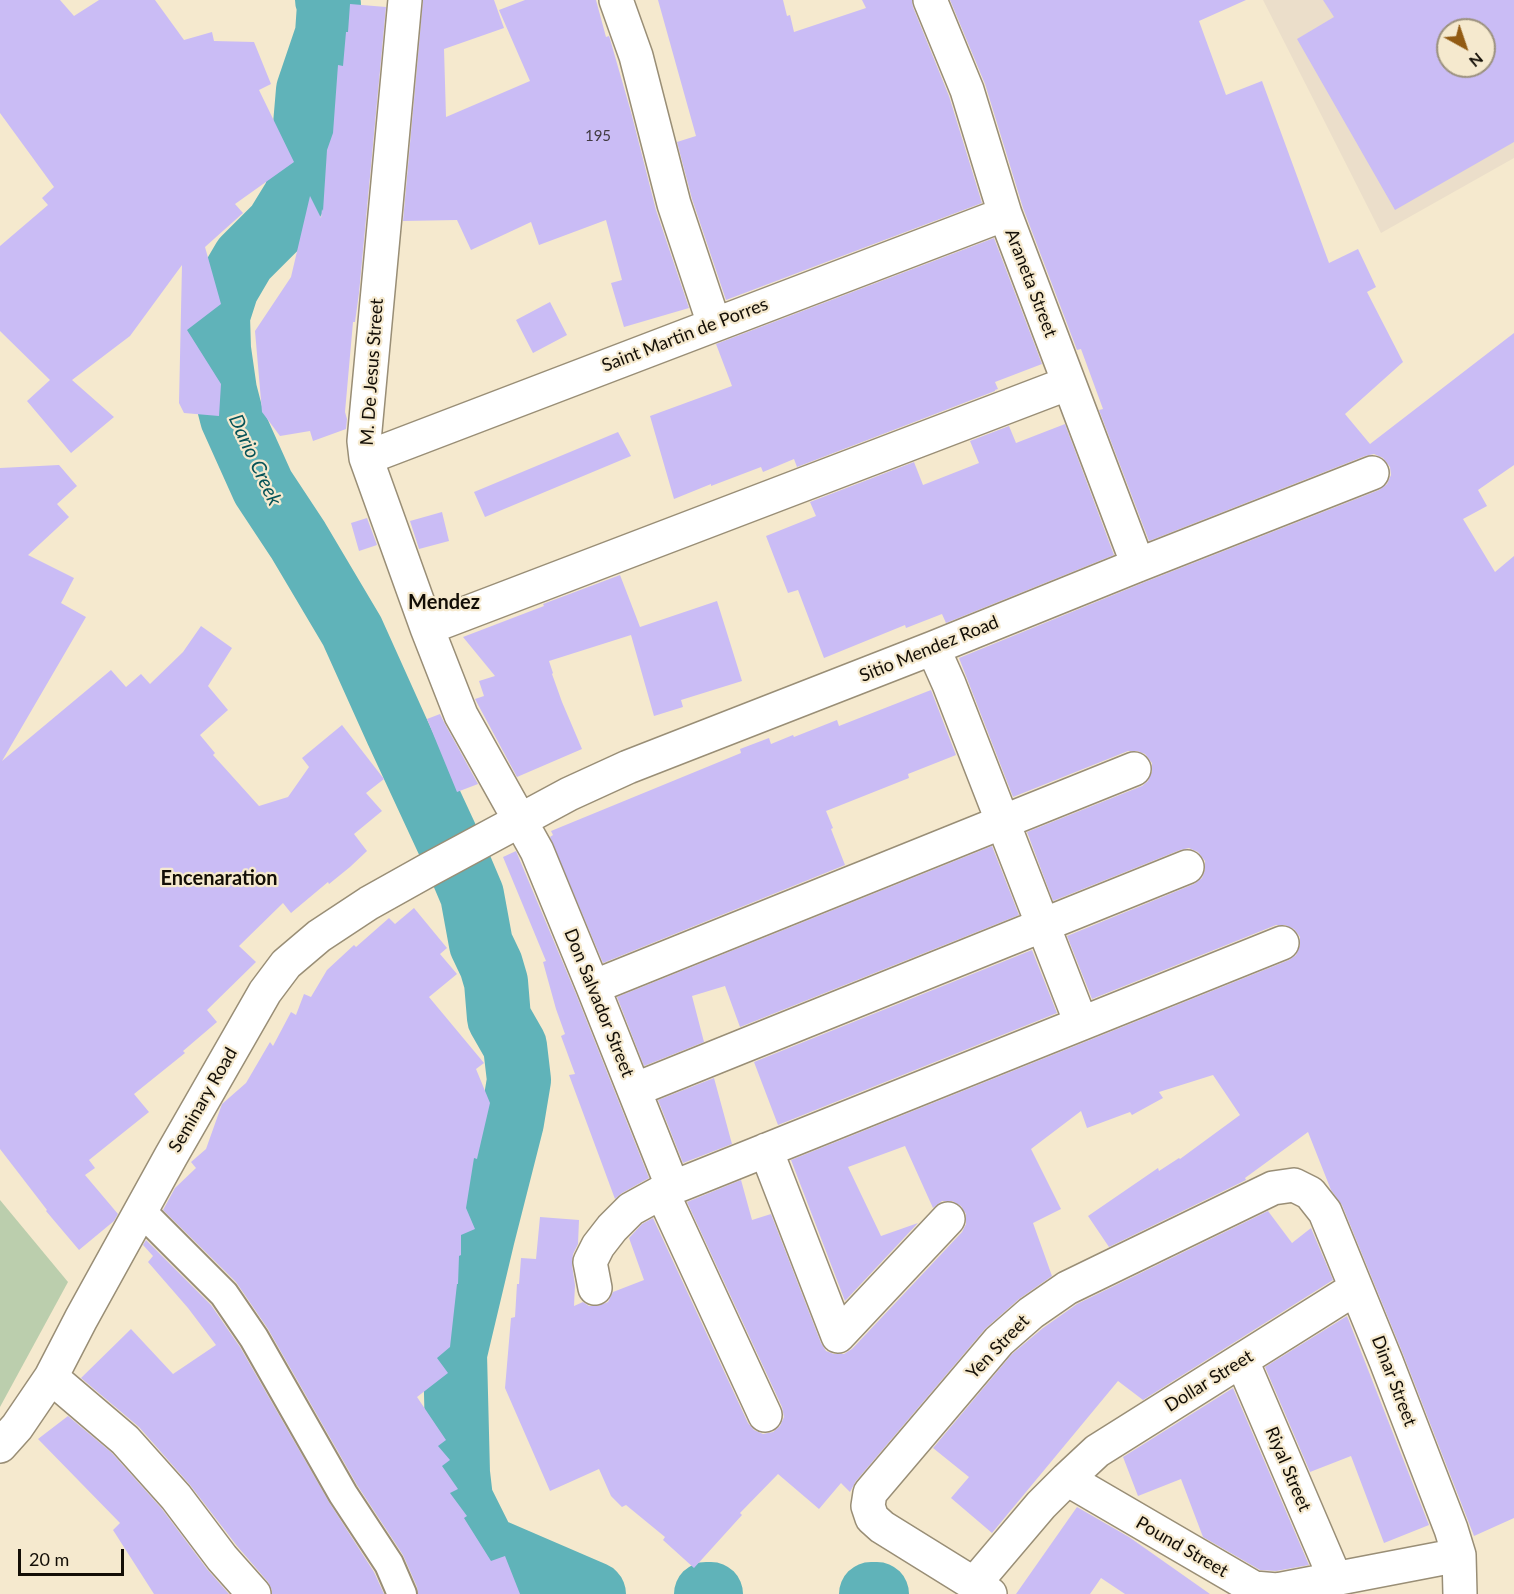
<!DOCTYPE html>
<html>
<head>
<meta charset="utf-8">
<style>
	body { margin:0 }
	#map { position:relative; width:1514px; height:1594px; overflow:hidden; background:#f5e9ce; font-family:Lato,sans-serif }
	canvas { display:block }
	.north { position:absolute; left:1436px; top:18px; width:60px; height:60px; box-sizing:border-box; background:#f5e9ce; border:2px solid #9b917e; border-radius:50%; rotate:140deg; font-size:16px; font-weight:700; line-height:24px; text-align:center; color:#130e06 }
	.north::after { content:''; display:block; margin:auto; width:21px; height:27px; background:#925b13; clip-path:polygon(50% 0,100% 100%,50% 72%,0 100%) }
	.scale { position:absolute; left:18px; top:1549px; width:106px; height:27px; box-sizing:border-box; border:3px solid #130e06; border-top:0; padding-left:8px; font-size:18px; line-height:21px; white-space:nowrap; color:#130e06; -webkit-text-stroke:4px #f5e9ce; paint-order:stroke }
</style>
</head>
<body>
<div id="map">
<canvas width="1514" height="1594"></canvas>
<div class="north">N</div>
<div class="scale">20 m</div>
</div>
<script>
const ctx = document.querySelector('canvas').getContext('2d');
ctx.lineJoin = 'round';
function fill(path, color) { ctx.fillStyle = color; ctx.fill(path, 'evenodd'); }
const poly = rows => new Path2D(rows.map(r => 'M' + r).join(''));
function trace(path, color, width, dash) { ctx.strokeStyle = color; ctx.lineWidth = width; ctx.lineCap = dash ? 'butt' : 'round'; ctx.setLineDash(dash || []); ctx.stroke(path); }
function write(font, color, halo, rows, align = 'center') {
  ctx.font = font + ' Lato,sans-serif'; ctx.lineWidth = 4.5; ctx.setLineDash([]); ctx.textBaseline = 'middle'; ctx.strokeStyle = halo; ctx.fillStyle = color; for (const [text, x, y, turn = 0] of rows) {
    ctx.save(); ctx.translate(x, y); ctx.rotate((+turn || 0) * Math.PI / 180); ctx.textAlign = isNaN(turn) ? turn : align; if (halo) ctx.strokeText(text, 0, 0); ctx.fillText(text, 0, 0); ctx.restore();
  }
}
const education = poly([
	[1263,0,1514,0,1514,158,1381,233],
	[1448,30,1484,30,1484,66,1448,66]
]);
const green = poly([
	[0,1200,68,1282,0,1407]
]);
const river = poly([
	[327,0,329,5,327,34,308,90,301,172,296,195,277,226,244,259,227,288,218,316,219,349,225,391,232,418,263,487,298,540,352,631,397,731,461,869,472,895,481,944,491,965,496,982,499,1018,515,1046,519,1080,512,1122,483,1236,455,1354,458,1473,461,1499,485,1547,594,1594],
	[706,1594,711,1594],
	[871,1594,877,1594]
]);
const building = poly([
	[0,0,60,0,74,16,99,0,155,0,184,40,212,32,214,41,254,42,271,84,259,90,294,162,235,204,243,213,205,247,221,304,187,330,221,384,219,416,184,413,179,403,182,265,130,336,72,380,114,417,71,453,27,401,50,380,0,331,0,246,48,205,42,198,54,187,0,113],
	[423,0,494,0,504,28,444,49,446,117,530,81,499,10,525,0,596,0,606,37,609,36,610,39,631,112,656,210,689,308,624,327,611,283,622,280,606,220,539,245,531,222,471,250,457,220,403,221],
	[658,0,783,0,787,16,790,15,794,32,866,8,862,0,912,0,913,7,949,96,982,203,726,300,692,199,677,142,696,136],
	[950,0,1246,0,1199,21,1226,95,1262,81,1329,263,1358,249,1376,287,1367,292,1403,362,1345,414,1370,444,1514,333,1514,465,1478,490,1487,506,1463,519,1495,572,1514,556,1514,1518,1474,1536,1403,1354,1342,1205,1331,1190,1308,1132,1245,1178,1246,1180,1109,1247,1088,1216,1158,1168,1159,1171,1179,1158,1180,1159,1240,1115,1213,1075,1159,1092,1163,1098,1132,1115,1130,1112,1087,1128,1081,1111,1031,1149,1061,1209,1033,1223,1052,1276,1019,1299,985,1329,856,1481,850,1492,841,1483,819,1509,778,1474,740,1513,742,1515,694,1568,663,1540,665,1537,626,1505,622,1507,611,1496,599,1469,550,1491,505,1388,511,1318,515,1317,517,1284,519,1284,521,1258,536,1259,540,1217,579,1220,578,1244,573,1254,572,1265,575,1285,574,1306,583,1302,589,1306,598,1306,608,1302,613,1292,644,1280,629,1238,642,1224,653,1218,748,1423,754,1430,763,1434,773,1432,780,1426,784,1417,782,1407,687,1202,741,1180,752,1220,771,1214,821,1343,826,1351,834,1354,844,1354,852,1349,962,1232,966,1224,966,1214,961,1206,952,1201,942,1201,933,1208,905,1146,848,1167,881,1236,918,1223,845,1301,791,1160,1289,960,1296,955,1300,946,1300,937,1294,929,1285,925,1276,925,1092,999,1067,936,1194,884,1202,878,1205,870,1205,861,1198,852,1189,848,1180,850,1053,901,1027,832,1142,786,1148,781,1152,772,1152,763,1145,754,1137,751,1128,751,1013,797,959,658,1145,582,1379,490,1387,484,1391,475,1390,467,1383,458,1374,454,1365,456,1149,541,1099,410,1103,409,1081,349,1077,350,1023,208,985,84],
	[1323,0,1514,0,1514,142,1395,210,1297,39,1334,17],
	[1448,30,1484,30,1484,66,1448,66],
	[350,4,386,7,359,293,355,322,353,322,345,412,347,419,346,429,313,441,310,431,280,436,262,412,255,331,291,277,310,196,321,218,322,209,323,211,327,150,333,133,338,65,343,66,346,32,348,32],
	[994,238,1042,364,995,382,998,389,995,390,995,391,797,467,794,459,763,472,761,467,711,486,711,484,674,499,650,416,732,386,716,344],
	[550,302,567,335,533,353,516,320],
	[1065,424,1114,555,946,623,942,614,906,628,905,625,824,658,798,590,788,593,766,536,816,516,810,502,914,462,923,485,979,463,970,441,1009,426,1016,443],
	[618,432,631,456,485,517,474,492],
	[59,465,77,486,57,504,69,517,28,555,74,578,61,603,86,617,2,761,111,670,126,687,141,674,150,684,183,652,201,626,232,648,208,686,228,710,200,735,215,753,213,755,259,806,288,797,309,767,302,758,342,725,384,779,366,793,382,811,354,834,367,851,350,867,329,884,328,882,291,913,283,903,239,946,256,962,207,1010,217,1022,183,1051,185,1053,134,1094,149,1112,89,1160,95,1168,85,1175,118,1214,114,1221,79,1250,46,1211,47,1210,0,1149,0,468],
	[442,512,449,541,419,549,410,521],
	[367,518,377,545,359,551,351,523],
	[620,575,640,627,717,601,742,681,681,700,683,707,654,716,631,635,549,661,553,673,552,674,562,702,582,749,517,777,475,699,484,696,479,681,495,676,463,637,544,606,543,604],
	[931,690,956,755,908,774,909,778,826,811,833,828,831,829,845,865,603,963,550,837,553,835,551,831,741,753,740,749,769,738,771,744,793,735,794,737,837,720,839,726],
	[440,714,445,724,478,784,457,792,427,719],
	[992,846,1019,915,740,1027,725,986,692,996,704,1042,644,1066,617,997],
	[516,851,576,994,649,1178,622,1193,615,1199,569,1075,575,1074,561,1036,565,1034,556,1009,543,962,546,961,503,857],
	[414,908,447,948,440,954,457,974,429,997,484,1063,476,1069,490,1103,477,1159,474,1158,466,1208,475,1229,461,1235,461,1255,459,1256,458,1284,457,1284,450,1347,437,1358,448,1373,417,1397,446,1440,438,1446,450,1460,442,1466,458,1489,450,1493,467,1516,464,1518,491,1561,505,1556,520,1594,418,1594,417,1587,403,1555,357,1485,268,1329,236,1282,163,1210,175,1188,196,1168,191,1162,206,1149,222,1104,246,1083,270,1042,273,1046,291,1012,296,1015,304,994,311,997,327,970,354,945,356,947,389,918,395,924],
	[1032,950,1057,1013,778,1125,754,1062],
	[714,1078,732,1144,683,1163,658,1100],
	[1268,1211,1292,1243,1311,1228,1333,1280,1143,1400,1118,1381,992,1533,951,1498,969,1477,933,1448,1012,1354,1043,1328,1077,1304],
	[146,1240,211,1305,240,1347,329,1502,374,1572,384,1594,272,1594,272,1590,268,1582,237,1546,190,1485,139,1427,81,1378,131,1329,173,1374,216,1345,188,1308,148,1262,153,1256,143,1245],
	[1347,1316,1429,1525,1384,1543,1351,1456,1310,1472,1265,1367],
	[1233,1388,1309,1565,1276,1571,1260,1570,1203,1537,1181,1479,1138,1496,1123,1457],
	[68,1416,112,1453,162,1509,207,1569,229,1594,154,1594,113,1530,120,1523,38,1439],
	[1077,1507,1129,1537,1210,1594,1125,1594,1101,1578,1090,1594,1016,1594]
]);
const pedestrian = poly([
	[141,1211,224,1294,254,1338,343,1494,389,1564,402,1594]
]);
const minor = poly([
	[405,0,364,441,366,458,427,628,461,715,537,851,593,987,673,1188],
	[616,0,636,56,674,204,714,324],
	[930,0,967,90,1005,214,1138,565],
	[366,458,1005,214],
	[427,628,1069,383],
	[933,648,949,684,1081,1023],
	[593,987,1134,769],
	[634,1090,1187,867],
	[766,1150,838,1336,948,1219],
	[662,1192,765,1415],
	[595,1288,590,1262,598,1246,612,1228,631,1209,662,1192,1282,943],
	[1242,1361,1335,1578],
	[51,1377,125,1440,176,1497,222,1558,254,1594],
	[0,1446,17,1427,51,1377,81,1319,171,1156,265,992,286,964,319,936,369,903,428,870,569,794,628,767,933,648,1138,565,1372,473],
	[1067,1479,1097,1451,1356,1288],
	[974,1584,1041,1505,1067,1479,1254,1588,1277,1590,1459,1555],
	[990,1594,882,1527,872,1518,868,1506,870,1493,999,1341,1031,1313,1067,1288,1273,1188,1294,1185,1310,1193,1325,1212,1386,1361,1451,1529,1459,1555,1460,1594]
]);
const numberNames = [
	["195",598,136]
];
const streetNames = [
	["Araneta Street",1031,283,69],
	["Saint Martin de Porres",685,335,-21],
	["M. De Jesus Street",372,372,-86],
	["Sitio Mendez Road",929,649,-22],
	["Don Salvador Street",599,1003,68],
	["Seminary Road",203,1100,-60],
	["Yen Street",998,1347,-46],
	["Dollar Street",1209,1381,-32],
	["Dinar Street",1394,1381,69],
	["Riyal Street",1288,1469,67],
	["Pound Street",1182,1547,30]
];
const waterNames = [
	["Dario Creek",255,460,65]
];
const neighbourhoodNames = [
	["Mendez",444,603],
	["Encenaration",219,879]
];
fill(education, '#ebdeca');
fill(green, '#bbcead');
trace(river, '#60b3b9', 64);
fill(building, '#cabcf5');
trace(pedestrian, '#998e76', 32);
trace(minor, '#998e76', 36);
trace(pedestrian, '#fff', 28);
trace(minor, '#fff', 33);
write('15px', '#413a42', null, numberNames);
write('18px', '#130e06', '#f5e9ce', streetNames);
write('italic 20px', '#065358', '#f5e9ce', waterNames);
write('bold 20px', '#130e06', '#f5e9ce', neighbourhoodNames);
</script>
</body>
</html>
